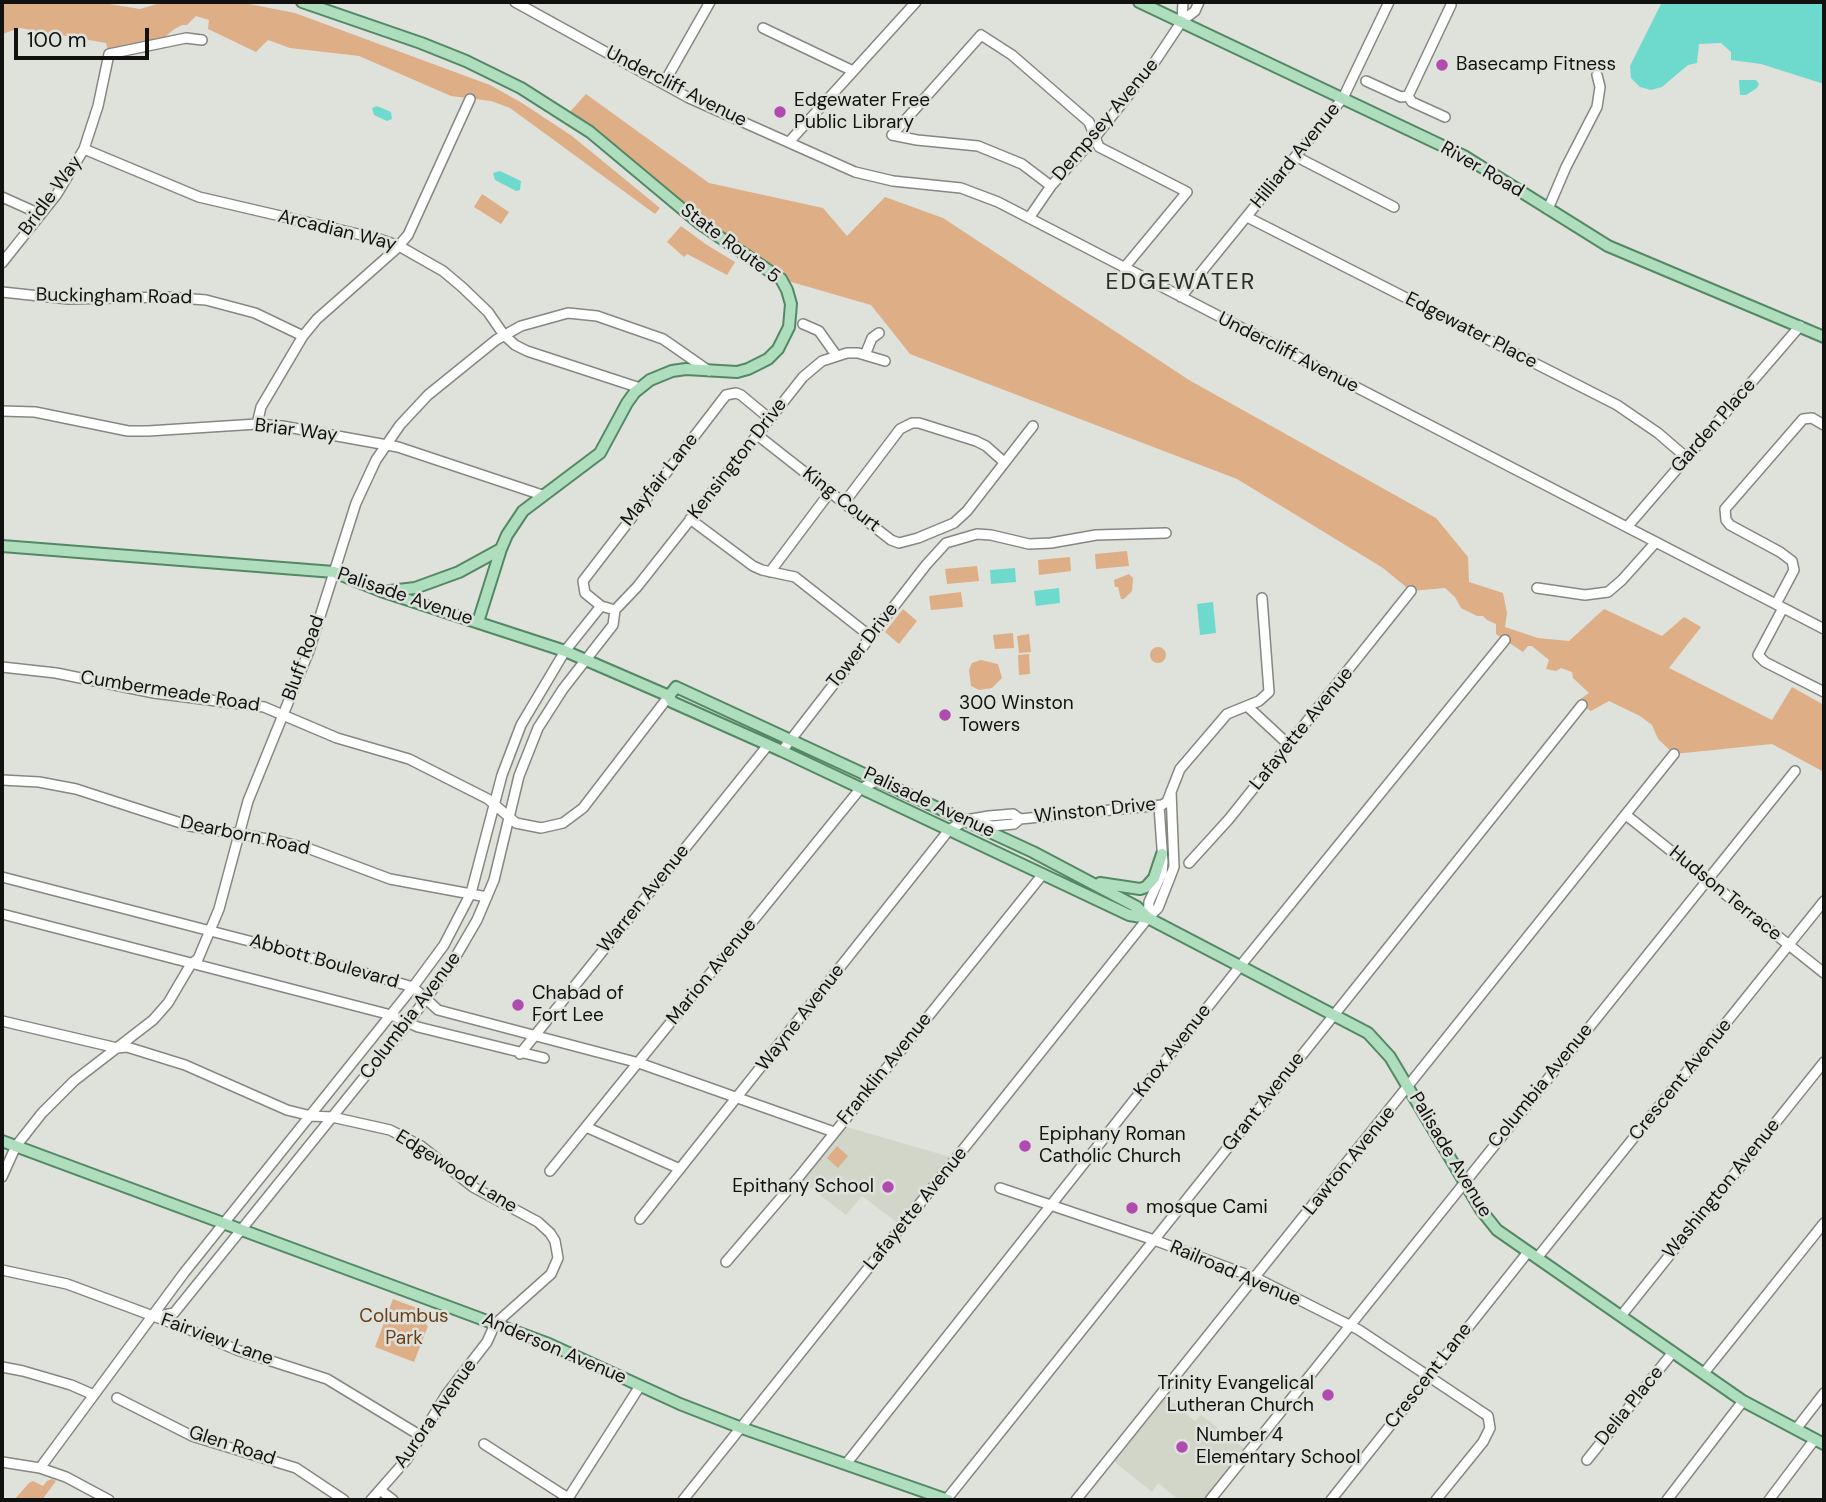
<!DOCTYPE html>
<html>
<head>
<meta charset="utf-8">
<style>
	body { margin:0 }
	#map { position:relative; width:1826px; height:1502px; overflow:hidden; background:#dfe1db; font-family:"DM Sans",sans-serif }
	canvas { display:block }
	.frame { position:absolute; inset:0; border:4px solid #111210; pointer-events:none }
	.scale { position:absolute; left:14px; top:28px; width:135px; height:32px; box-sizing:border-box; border:4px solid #111210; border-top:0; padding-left:9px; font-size:21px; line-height:24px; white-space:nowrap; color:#111210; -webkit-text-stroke:5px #dfe1db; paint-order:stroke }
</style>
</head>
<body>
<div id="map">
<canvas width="1826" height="1502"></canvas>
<div class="frame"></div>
<div class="scale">100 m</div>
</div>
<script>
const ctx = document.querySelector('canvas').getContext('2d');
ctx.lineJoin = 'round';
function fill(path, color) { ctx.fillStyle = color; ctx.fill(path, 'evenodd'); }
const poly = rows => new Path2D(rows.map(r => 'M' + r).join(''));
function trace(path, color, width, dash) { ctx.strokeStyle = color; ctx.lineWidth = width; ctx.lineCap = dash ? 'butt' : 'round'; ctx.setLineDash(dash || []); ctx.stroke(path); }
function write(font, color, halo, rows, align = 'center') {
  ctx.font = font + ' "DM Sans",sans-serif'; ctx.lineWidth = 5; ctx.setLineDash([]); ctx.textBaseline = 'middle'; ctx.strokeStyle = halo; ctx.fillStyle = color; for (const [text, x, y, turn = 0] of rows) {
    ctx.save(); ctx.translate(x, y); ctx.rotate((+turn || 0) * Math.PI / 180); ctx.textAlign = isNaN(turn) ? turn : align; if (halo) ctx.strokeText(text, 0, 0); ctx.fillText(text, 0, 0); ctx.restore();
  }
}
const built = poly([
	[840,1125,957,1159,903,1227,862,1196,846,1215,798,1178],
	[1162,1394,1195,1421,1201,1415,1249,1452,1210,1500,1179,1500,1158,1483,1152,1492,1110,1458]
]);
const green = poly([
	[2,2,97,2,140,9,164,2,239,2,295,13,490,85,522,103,572,136,660,208,655,214,510,108,491,101,451,96,359,56,290,48,268,40,256,52,208,29,209,20,196,16,187,25,182,25,173,30,157,44,109,54,106,43,20,28,2,34],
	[586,94,709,183,823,208,847,236,885,197,943,218,1189,380,1436,518,1468,557,1469,582,1503,593,1507,613,1505,627,1538,638,1569,641,1604,609,1662,636,1684,617,1701,627,1669,668,1772,720,1792,687,1824,705,1824,772,1772,744,1674,754,1658,739,1652,725,1640,716,1609,701,1591,711,1582,705,1579,700,1589,693,1573,678,1572,672,1561,668,1556,671,1546,669,1549,660,1532,646,1528,646,1523,652,1496,634,1496,624,1487,620,1483,616,1477,616,1461,608,1455,597,1445,588,1411,591,1383,568,1237,479,910,354,871,305,781,279,566,116],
	[482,194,509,212,501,224,474,207],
	[681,226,707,245,735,262,727,275,687,254,684,257,667,242],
	[1127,551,1129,566,1096,569,1095,554],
	[1070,557,1071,571,1039,575,1038,560],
	[977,566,979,581,947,584,945,569],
	[1129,574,1133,578,1132,591,1124,599,1121,599,1118,587,1115,587,1114,580],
	[961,592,963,607,931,610,929,596],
	[903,609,917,621,899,644,885,632],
	[1013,633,1014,648,995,649,993,635],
	[1029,634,1031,652,1019,653,1017,636],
	'1150 655a8 8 0 1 1 16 0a8 8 0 1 1-16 0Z',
	[1029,654,1030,674,1019,675,1018,655],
	[981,660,998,664,1002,678,992,688,979,690,971,686,969,670,972,663],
	[837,1146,848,1156,838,1168,827,1158],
	[393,1299,430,1313,426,1325,428,1326,414,1362,375,1347],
	[52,1479,56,1481,42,1500,14,1500,29,1483,33,1481,43,1486,47,1481]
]);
const water = poly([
	[1662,2,1824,2,1824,84,1761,64,1731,60,1731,52,1721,43,1699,44,1697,63,1688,65,1662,87,1651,90,1640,87,1631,78,1630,66],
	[1756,80,1759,84,1757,88,1746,95,1740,95,1739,80],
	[377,106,391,112,392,119,387,121,374,115,372,108],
	[500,171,521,181,520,190,516,191,495,180,493,173],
	[1015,568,1016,582,991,584,990,570],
	[1059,588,1060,603,1036,606,1034,591],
	[1213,602,1216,633,1200,635,1197,604]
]);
const minor = poly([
	[515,2,689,98,855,172,893,181,961,188,998,202,1824,629],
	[1182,21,1183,2],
	[763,28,853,71],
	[1366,81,1401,97,1408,96,1412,102,1445,117],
	[664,83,710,2],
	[1408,96,1451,5],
	[789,142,916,2],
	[84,149,199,197,379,239,399,246,443,271,462,287,488,312,504,335,515,345,527,351,640,388],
	[1297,157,1394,207],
	[1051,186,1022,164,978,146,917,140,892,135,981,35,1012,55,1089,122,1099,147,1187,192,1124,268],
	[2,197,40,214],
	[1548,209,1566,167,1597,107,1600,87,1597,75],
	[1247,217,1617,405,1658,433,1687,458],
	[1029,218,1051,186,1096,136,1154,63,1182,21,1195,11,1199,2],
	[2,263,57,194,84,149,98,106,109,54,186,38,202,40],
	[2,292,68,299,166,297,206,300,255,313,303,336],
	[1181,297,1343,98,1389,2],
	[803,324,819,331,836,355],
	[865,355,872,338,879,333],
	[2,411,35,412,128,431,148,431,257,424,282,426,398,447,542,495],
	[257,424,261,407,303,336,317,319,395,250,408,235,470,99],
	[756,434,891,540,899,543,918,538,954,523,967,511,1033,426],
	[844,503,900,429,912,423,919,423,976,441,986,446,1004,462],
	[690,519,753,566,762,570,795,577,870,636],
	[1627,527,1800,326],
	[770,572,830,492],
	[1537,588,1585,595,1608,592,1622,580,1656,542],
	[1776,604,1794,570,1792,561,1780,552,1730,525,1726,520,1725,509,1803,419,1812,418,1824,425],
	[1783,608,1758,655,1765,662,1824,692],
	[615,610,601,606,585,593,583,581,726,395,736,393,741,395,770,419],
	[2,667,56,673,154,693,264,707,337,738,409,759,488,799,516,823,541,828,563,823,583,808,669,696],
	[1247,706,1289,745],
	[782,751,926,565,946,543,977,534,991,535,1029,544,1051,543,1096,535,1166,533],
	[2,780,39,782,76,789,190,826,274,840,310,849,390,879,487,897],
	[1626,815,1824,973],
	[974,822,992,826,1014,824,1020,819,1162,805,1167,802,1180,769,1227,714,1259,701,1269,692,1262,598],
	[1189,863,1229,819,1411,591],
	[2,877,280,949,413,987,438,1010,639,1063,834,1132],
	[2,914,391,1015,418,1027,544,1058],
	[1148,918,1149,902,1162,873,1163,862,1159,806],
	[2,1021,117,1048,127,1047,185,1065,287,1110,311,1116,332,1117,390,1130,421,1146,473,1187,538,1222,550,1233,555,1241,558,1258,551,1274,495,1324,487,1342,446,1395,407,1459,371,1500],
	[520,1054,768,745],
	[586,1127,680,1169],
	[550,1171,860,789,878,780],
	[2,1177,16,1146,42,1113,74,1081,153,1020,168,1003,191,964,198,959,219,909,248,801,309,651,356,503,376,460,400,425,428,395,496,340,521,326,568,313,597,316,663,339,709,371],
	[1000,1188,1154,1240,1256,1278,1359,1330,1488,1416,1490,1428,1483,1442,1436,1500],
	[640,1219,949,830,966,820,989,816,1013,814,1020,819],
	[1537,1258,1824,901],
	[726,1262,798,1178,1043,874],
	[2,1270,67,1284,188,1329,237,1350,327,1379,421,1436],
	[1621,1316,1824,1062],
	[154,1317,174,1313,408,1023,452,963,477,920,494,880,519,776,538,728,563,689,613,625,615,610,637,587,803,377,822,361,847,353,858,353,885,361],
	[2,1367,23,1371,71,1385,94,1395],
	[1704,1373,1824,1223],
	[117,1398,192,1436,296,1468,344,1500],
	[1796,1429,1824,1393],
	[484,1444,568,1498],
	[1587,1460,1673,1352],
	[2,1462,40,1468,66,1477,109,1500],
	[846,1464,1241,965,1505,640],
	[40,1468,184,1273,413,987,444,945,471,893,502,775,521,725,565,651,601,606],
	[380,1490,393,1500],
	[567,1500,640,1386],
	[683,1500,1148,918,1158,908,1174,867,1171,791],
	[946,1500,1582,705],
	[1076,1500,1674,754],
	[1210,1500,1795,771],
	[1331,1500,1528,1252],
	[1667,1500,1743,1401],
	[1769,1500,1815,1439]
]);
const major = poly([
	[302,2,421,43,466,61,521,88,590,132,699,223,781,279,787,290,791,304,789,327,778,349,768,359,748,369,737,372,686,369,672,371,650,380,635,392,627,403,600,453,523,511,507,535,501,549,478,622],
	[1139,2,1464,156,1608,246,1824,337],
	[2,546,334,572,381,591,565,651,669,696,672,702,782,751,1129,915,1148,918],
	[390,591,415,588,459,572,501,549],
	[669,696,676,687,1033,852,1137,907,1148,918,1368,1033,1390,1057,1481,1210,1497,1230,1743,1401,1824,1444],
	[1100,883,1140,889,1146,887,1154,878,1162,854],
	[2,1141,549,1344,680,1404,739,1427,948,1500]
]);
const markers = [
	[1442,65,7,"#b04bb0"],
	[780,112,7,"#b04bb0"],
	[945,715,7,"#b04bb0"],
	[518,1005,7,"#b04bb0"],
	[1025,1146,7,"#b04bb0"],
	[888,1187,7,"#b04bb0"],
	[1132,1208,7,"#b04bb0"],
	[1328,1395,7,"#b04bb0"],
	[1182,1447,7,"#b04bb0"]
];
const poiNames = [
	["Basecamp Fitness",1456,65],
	["Edgewater Free",794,101],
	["Public Library",794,123],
	["300 Winston",959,704],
	["Towers",959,726],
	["Chabad of",532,994],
	["Fort Lee",532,1016],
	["Epiphany Roman",1039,1135],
	["Catholic Church",1039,1157],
	["Epithany School",874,1187,"right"],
	["mosque Cami",1146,1208],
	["Trinity Evangelical",1314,1384,"right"],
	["Lutheran Church",1314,1406,"right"],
	["Number 4",1196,1436],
	["Elementary School",1196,1458]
];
const streetNames = [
	["Undercliff Avenue",676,87,27],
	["Dempsey Avenue",1106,120,-50],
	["Hilliard Avenue",1296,156,-51],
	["River Road",1482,170,30],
	["Bridle Way",51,196,-54],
	["Arcadian Way",337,231,14],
	["State Route 5",730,244,37],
	["Buckingham Road",114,297,1],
	["Edgewater Place",1471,331,27],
	["Undercliff Avenue",1288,353,27],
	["Garden Place",1714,426,-49],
	["Briar Way",296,431,7],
	["Kensington Drive",738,459,-52],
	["Mayfair Lane",660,480,-52],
	["King Court",841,500,38],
	["Palisade Avenue",405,597,19],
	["Tower Drive",863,646,-52],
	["Bluff Road",304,658,-70],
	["Cumbermeade Road",170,692,9],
	["Lafayette Avenue",1302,729,-51],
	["Palisade Avenue",929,803,25],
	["Winston Drive",1095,811,-6],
	["Dearborn Road",245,836,12],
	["Hudson Terrace",1725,894,39],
	["Warren Avenue",644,899,-51],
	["Abbott Boulevard",324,962,16],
	["Marion Avenue",712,972,-51],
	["Columbia Avenue",411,1016,-53],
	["Wayne Avenue",801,1018,-52],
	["Knox Avenue",1173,1051,-52],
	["Franklin Avenue",885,1069,-51],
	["Crescent Avenue",1681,1080,-51],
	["Columbia Avenue",1541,1086,-51],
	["Grant Avenue",1264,1102,-52],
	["Palisade Avenue",1450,1155,59],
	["Lawton Avenue",1350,1161,-51],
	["Edgewood Lane",456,1172,32],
	["Washington Avenue",1722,1189,-51],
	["Lafayette Avenue",916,1209,-51],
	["Railroad Avenue",1235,1274,23],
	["Fairview Lane",217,1340,20],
	["Anderson Avenue",554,1349,23],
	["Crescent Lane",1429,1376,-52],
	["Delia Place",1630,1406,-51],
	["Aurora Avenue",436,1414,-55],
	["Glen Road",232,1446,18]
];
const parkNames = [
	["Columbus",404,1317],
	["Park",404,1339]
];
const quarterNames = [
	["EDGEWATER",1181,283]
];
fill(built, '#d1d6c9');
fill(green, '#deae87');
fill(water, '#6edacd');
trace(minor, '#858781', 12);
trace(major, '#548865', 14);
trace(minor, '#fff', 9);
trace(major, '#aedebe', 10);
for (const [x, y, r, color] of markers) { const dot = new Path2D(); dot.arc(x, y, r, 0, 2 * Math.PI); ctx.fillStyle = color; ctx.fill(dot); trace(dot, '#dfe1db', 2.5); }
write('19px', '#111210', '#dfe1db', poiNames, 'left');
write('19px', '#111210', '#dfe1db', streetNames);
write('19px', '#693f16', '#dfe1db', parkNames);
ctx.letterSpacing = '2px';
write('23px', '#2b2c28', '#dfe1db', quarterNames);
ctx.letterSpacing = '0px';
</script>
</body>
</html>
